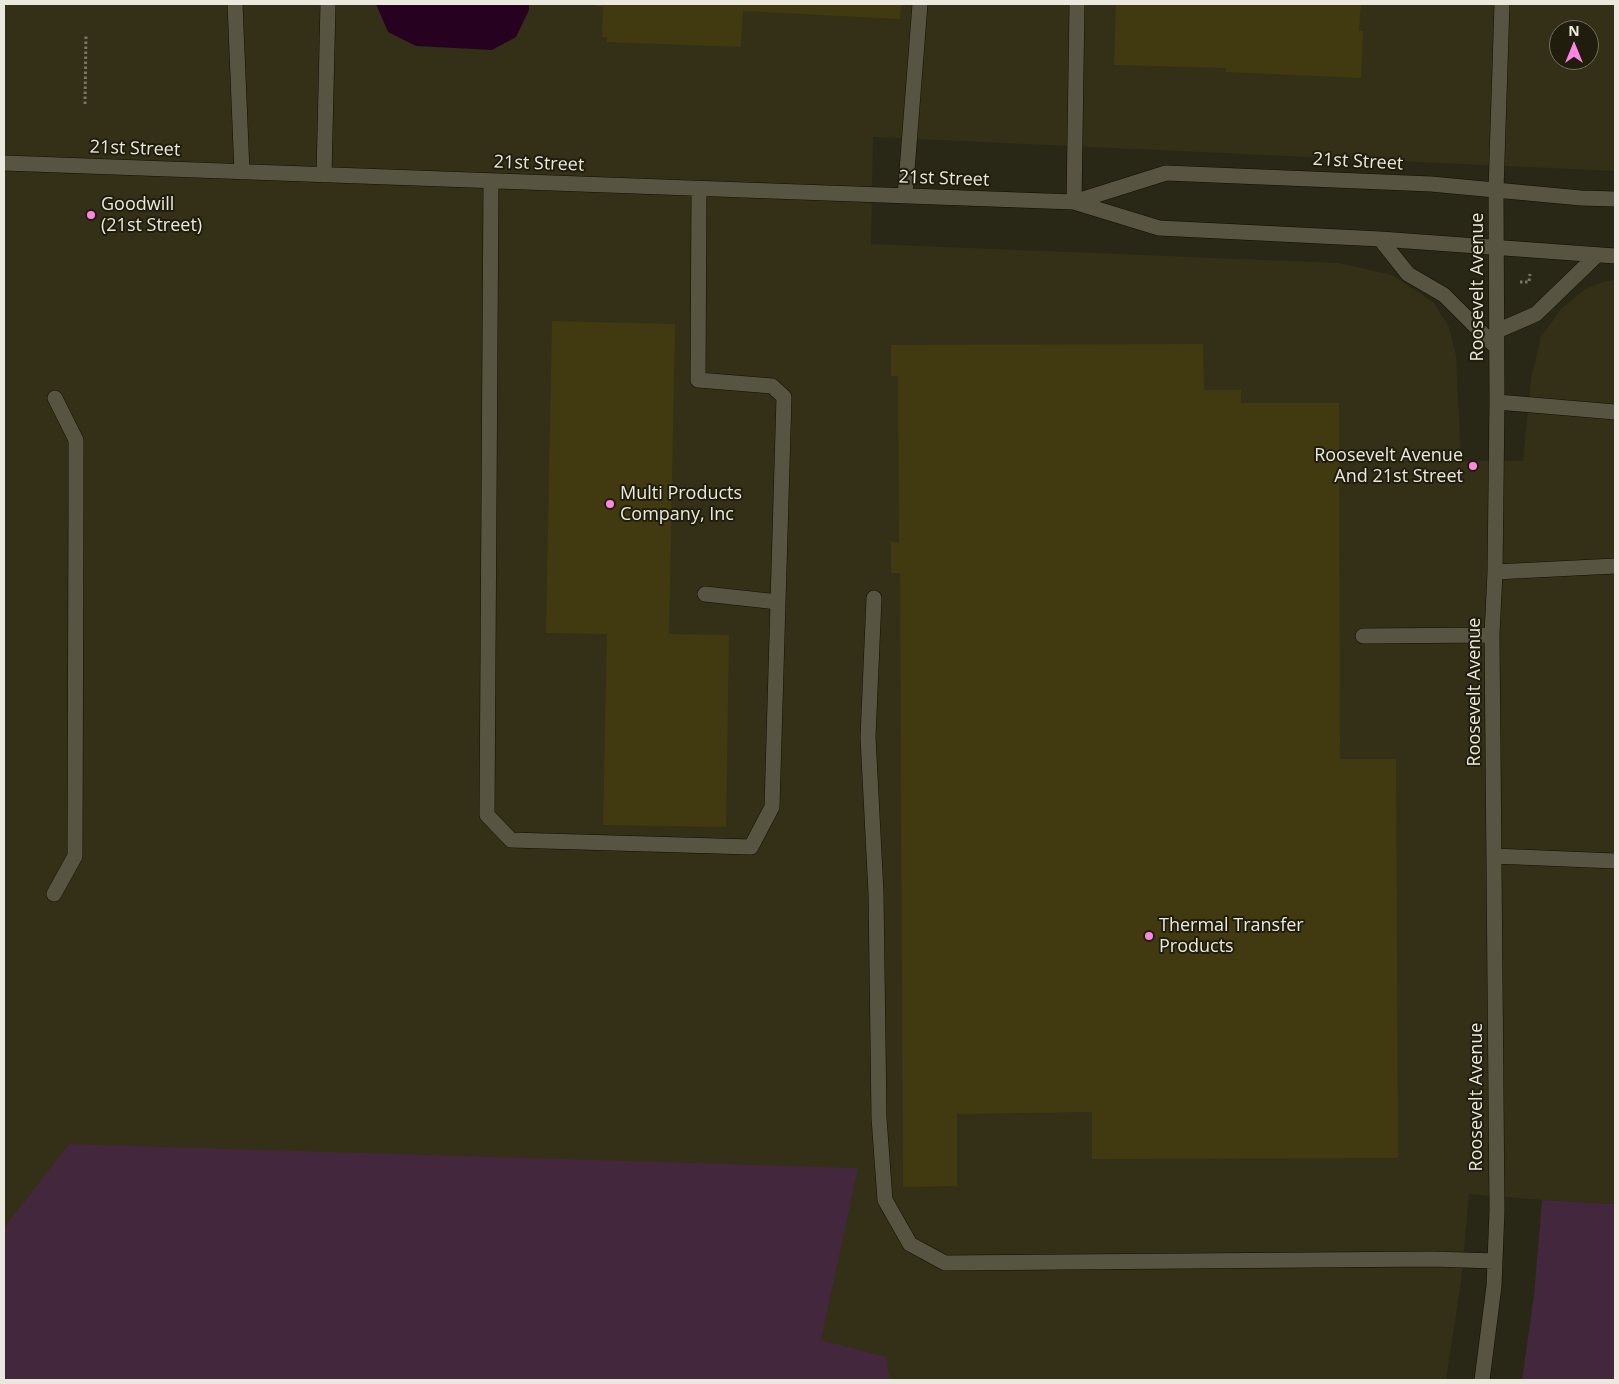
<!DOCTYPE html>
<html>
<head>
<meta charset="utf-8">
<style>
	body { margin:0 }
	#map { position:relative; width:1619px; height:1384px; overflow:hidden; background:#292715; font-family:"Open Sans",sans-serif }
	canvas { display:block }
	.frame { position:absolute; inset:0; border:5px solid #ebe9de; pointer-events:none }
	.north { position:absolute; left:1549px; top:20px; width:50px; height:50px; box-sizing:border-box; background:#201d0c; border:1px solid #716f60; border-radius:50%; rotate:0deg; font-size:14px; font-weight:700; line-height:20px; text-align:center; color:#ebe9de }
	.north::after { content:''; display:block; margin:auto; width:18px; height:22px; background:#fd86e3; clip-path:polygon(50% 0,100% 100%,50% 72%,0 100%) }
</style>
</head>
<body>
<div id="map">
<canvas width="1619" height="1384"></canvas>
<div class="frame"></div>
<div class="north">N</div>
</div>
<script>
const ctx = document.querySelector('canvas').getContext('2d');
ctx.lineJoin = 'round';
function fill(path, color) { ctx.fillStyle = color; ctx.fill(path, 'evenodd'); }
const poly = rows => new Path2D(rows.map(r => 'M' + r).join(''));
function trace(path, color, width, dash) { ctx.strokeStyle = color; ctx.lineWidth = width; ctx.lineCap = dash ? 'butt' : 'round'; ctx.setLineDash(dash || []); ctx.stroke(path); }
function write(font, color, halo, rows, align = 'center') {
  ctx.font = font + ' "Open Sans",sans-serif'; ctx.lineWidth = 4; ctx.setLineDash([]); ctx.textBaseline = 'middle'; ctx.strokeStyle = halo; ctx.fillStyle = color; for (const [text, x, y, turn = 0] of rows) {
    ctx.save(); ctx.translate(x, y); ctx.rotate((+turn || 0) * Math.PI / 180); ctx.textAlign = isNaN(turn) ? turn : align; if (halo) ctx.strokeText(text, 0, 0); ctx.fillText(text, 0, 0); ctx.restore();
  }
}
const built = poly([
	[4,4,1615,4,1615,171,873,137,871,244,1339,263,1392,275,1434,303,1449,327,1456,355,1461,461,1523,461,1531,378,1541,337,1561,309,1585,289,1605,281,1615,280,1615,1204,1542,1200,1469,1194,1461,1282,1446,1380,4,1380],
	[1559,30,1589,30,1589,60,1559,60]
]);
const green = poly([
	[69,1144,858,1168,821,1340,886,1357,890,1380,4,1380,4,1228],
	[1542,1200,1615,1204,1615,1380,1522,1380,1534,1295]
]);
const water = poly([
	[376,4,529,4,529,10,516,37,492,50,416,46,388,32]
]);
const building = poly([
	[596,4,901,4,900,19,743,11,741,47,607,42,607,37,602,37,603,6,596,6],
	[1116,4,1361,4,1359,31,1363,31,1361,78,1226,72,1226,68,1114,65],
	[552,321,675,324,669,634,729,635,726,827,603,825,607,634,546,633],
	[1203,344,1204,390,1241,390,1241,403,1339,403,1340,759,1396,759,1398,1158,1092,1159,1092,1112,957,1114,957,1186,903,1187,900,573,891,573,891,542,899,542,898,376,891,376,891,345]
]);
const path = poly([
	[85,104,86,34],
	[1520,282,1529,282,1530,274]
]);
const minor = poly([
	[235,4,242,172],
	[4,163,1074,202,1159,228,1380,239,1615,256],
	[324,175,328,4],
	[491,181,487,815,511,840,751,847,772,807,784,397,772,386,698,380,699,189],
	[905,196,920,4],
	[1074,202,1166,173,1431,184,1581,198,1615,199],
	[1074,202,1077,4],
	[1380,239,1408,274,1444,295,1496,347],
	[1497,331,1536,314,1596,256],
	[1497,402,1615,412],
	[1495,572,1615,566],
	[705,594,778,602],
	[874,598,868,737,876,893,879,1118,885,1200,910,1244,945,1263,1432,1259,1495,1261],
	[1363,636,1492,635],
	[1494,856,1615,861],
	[54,894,75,856,76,496,76,440,55,398],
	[1482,1380,1494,1286,1497,1210,1492,635,1495,572,1497,402,1496,190,1502,4]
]);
const markers = [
	[91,215,5,"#fd86e3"],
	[1473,466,5,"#fd86e3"],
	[610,504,5,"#fd86e3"],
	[1149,936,5,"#fd86e3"]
];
const streetNames = [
	["21st Street",135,149,2],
	["21st Street",1358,162,3],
	["21st Street",539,164,2],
	["21st Street",944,179,2],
	["Roosevelt Avenue",1478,287,-90],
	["Roosevelt Avenue",1475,692,-90],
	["Roosevelt Avenue",1477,1097,-90]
];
const poiNames = [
	["Goodwill",101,205],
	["(21st Street)",101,226],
	["Roosevelt Avenue",1463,456,"right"],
	["And 21st Street",1463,477,"right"],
	["Multi Products",620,494],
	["Company, Inc",620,515],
	["Thermal Transfer",1159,926],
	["Products",1159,947]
];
fill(built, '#333017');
fill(green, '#43273c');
fill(water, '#260220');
fill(building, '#413a10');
trace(minor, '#120f02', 16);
trace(path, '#787666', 3, [2.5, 2.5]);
trace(minor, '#575441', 15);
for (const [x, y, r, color] of markers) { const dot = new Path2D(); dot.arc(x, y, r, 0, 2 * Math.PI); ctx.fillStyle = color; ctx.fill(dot); trace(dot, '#201d0c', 2); }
write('18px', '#ebe9de', '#201d0c', streetNames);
write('18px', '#ebe9de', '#201d0c', poiNames, 'left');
</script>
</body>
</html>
